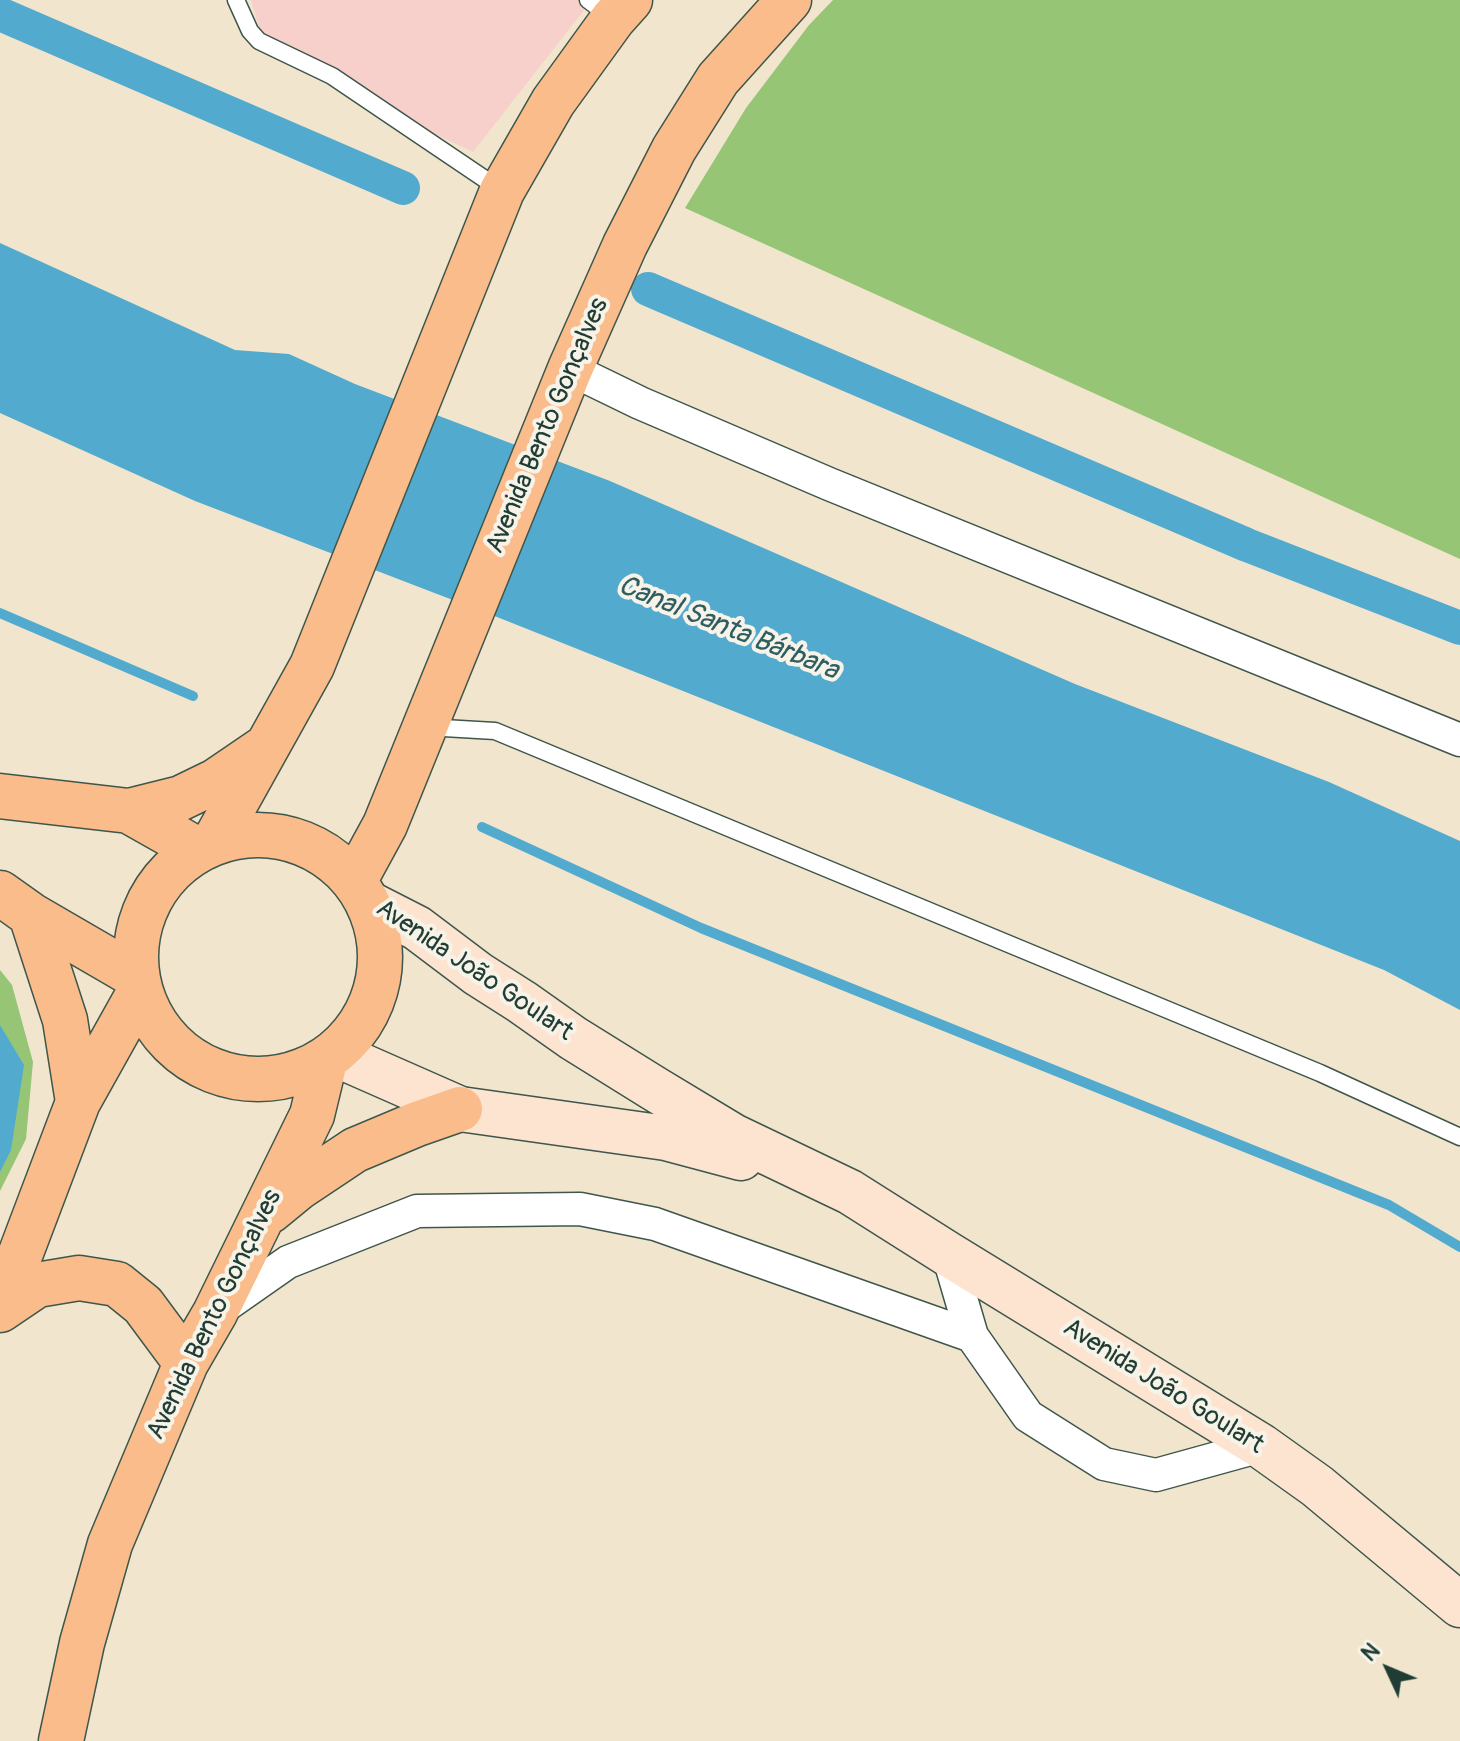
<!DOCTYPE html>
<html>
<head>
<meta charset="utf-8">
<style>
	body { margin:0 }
	#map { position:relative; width:1460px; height:1741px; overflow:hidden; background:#f1e6cd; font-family:Pangolin,sans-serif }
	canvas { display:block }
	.north { position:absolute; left:1348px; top:1629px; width:80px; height:80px; -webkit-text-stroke:6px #f7f3e8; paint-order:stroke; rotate:314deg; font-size:22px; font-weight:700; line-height:32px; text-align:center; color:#1f3d34 }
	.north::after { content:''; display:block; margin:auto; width:28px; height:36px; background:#1f3d34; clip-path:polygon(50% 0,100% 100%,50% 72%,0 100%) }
</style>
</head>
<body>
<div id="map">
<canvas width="1460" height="1741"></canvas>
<div class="north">N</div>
</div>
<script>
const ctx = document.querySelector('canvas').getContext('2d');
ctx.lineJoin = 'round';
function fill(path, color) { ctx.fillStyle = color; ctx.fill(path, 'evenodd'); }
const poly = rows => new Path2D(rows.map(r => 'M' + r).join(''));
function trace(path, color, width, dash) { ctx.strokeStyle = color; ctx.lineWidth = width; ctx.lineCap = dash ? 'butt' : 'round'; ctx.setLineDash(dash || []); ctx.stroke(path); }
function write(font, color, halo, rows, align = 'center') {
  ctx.font = font + ' Pangolin,sans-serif'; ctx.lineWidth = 8; ctx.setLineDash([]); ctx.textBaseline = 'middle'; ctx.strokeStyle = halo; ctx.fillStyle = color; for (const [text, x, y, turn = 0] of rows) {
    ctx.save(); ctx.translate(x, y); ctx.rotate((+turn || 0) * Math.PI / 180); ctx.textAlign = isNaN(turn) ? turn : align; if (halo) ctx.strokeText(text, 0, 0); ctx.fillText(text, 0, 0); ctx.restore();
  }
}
const built = poly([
	[251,0,592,0,473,152,267,55]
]);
const green = poly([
	[833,0,1460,0,1460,559,685,208,746,108,809,25],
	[0,970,12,985,33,1062,26,1139,0,1191]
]);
const water = poly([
	[0,243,235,350,289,354,355,384,610,481,1075,684,1329,782,1460,841,1460,1010,1384,970,497,617,195,501,0,413],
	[0,1025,24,1065,11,1150,0,1172]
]);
const stream = poly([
	[0,613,193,696],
	[482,827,701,928,1389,1205,1460,1247]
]);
const canal = poly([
	[0,14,403,188],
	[648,289,1247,545,1460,628]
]);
const service = poly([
	[236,0,250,31,259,41,332,76,501,190],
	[588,0,612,18],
	[426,727,495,731,1320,1073,1460,1137]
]);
const minor = poly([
	[570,369,640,403,829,484,1460,740],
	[948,1254,972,1336,1028,1416,1104,1464,1156,1475,1261,1446],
	[218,1311,288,1262,417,1211,580,1209,655,1224,972,1336]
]);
const secondary = poly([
	[370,904,417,928,478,974,522,1002,573,1038,655,1089,733,1136,850,1192,948,1254,1261,1446,1317,1486,1460,1605],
	[335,1054,460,1109,666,1138,741,1158]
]);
const primary = poly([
	[0,796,129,811,198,850],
	[129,811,181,798,216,781,263,749],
	'136 957a122 122 0 1 1 244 0a122 122 0 1 1-244 0Z',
	[214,842,312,666,502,191,553,102,613,19,630,0],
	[355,880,385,825,570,369,625,245,674,149,718,79,789,0],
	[0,893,31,915,136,976],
	[31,915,65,1020,78,1102],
	[270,1211,298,1188,355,1150,417,1124,460,1109],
	[0,1308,78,1102,140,991],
	[0,1310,37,1285,79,1278,117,1284,143,1305,186,1363],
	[61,1741,82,1643,110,1544,186,1363,215,1313,312,1115,325,1061]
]);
const streetNames = [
	["Avenida Bento Gonçalves",548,426,-67],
	["Avenida João Goulart",474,971,34],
	["Avenida Bento Gonçalves",215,1315,-64],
	["Avenida João Goulart",1163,1387,32]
];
const waterNames = [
	["Canal Santa Bárbara",728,629,22]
];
fill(built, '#f7d0cb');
fill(green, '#95c575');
fill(water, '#52aacf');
trace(stream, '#52aacf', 10);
trace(canal, '#52aacf', 34);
trace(service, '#3e564b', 19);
trace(minor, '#3e564b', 35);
trace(secondary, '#3e564b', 47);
trace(primary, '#3e564b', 47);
trace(service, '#fff', 16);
trace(minor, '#fff', 32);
trace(secondary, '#fde4d0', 44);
trace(primary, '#f9bc8a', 44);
write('26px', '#1f3d34', '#f7f3e8', streetNames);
write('italic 28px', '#2e5e62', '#f7f3e8', waterNames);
</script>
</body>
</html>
